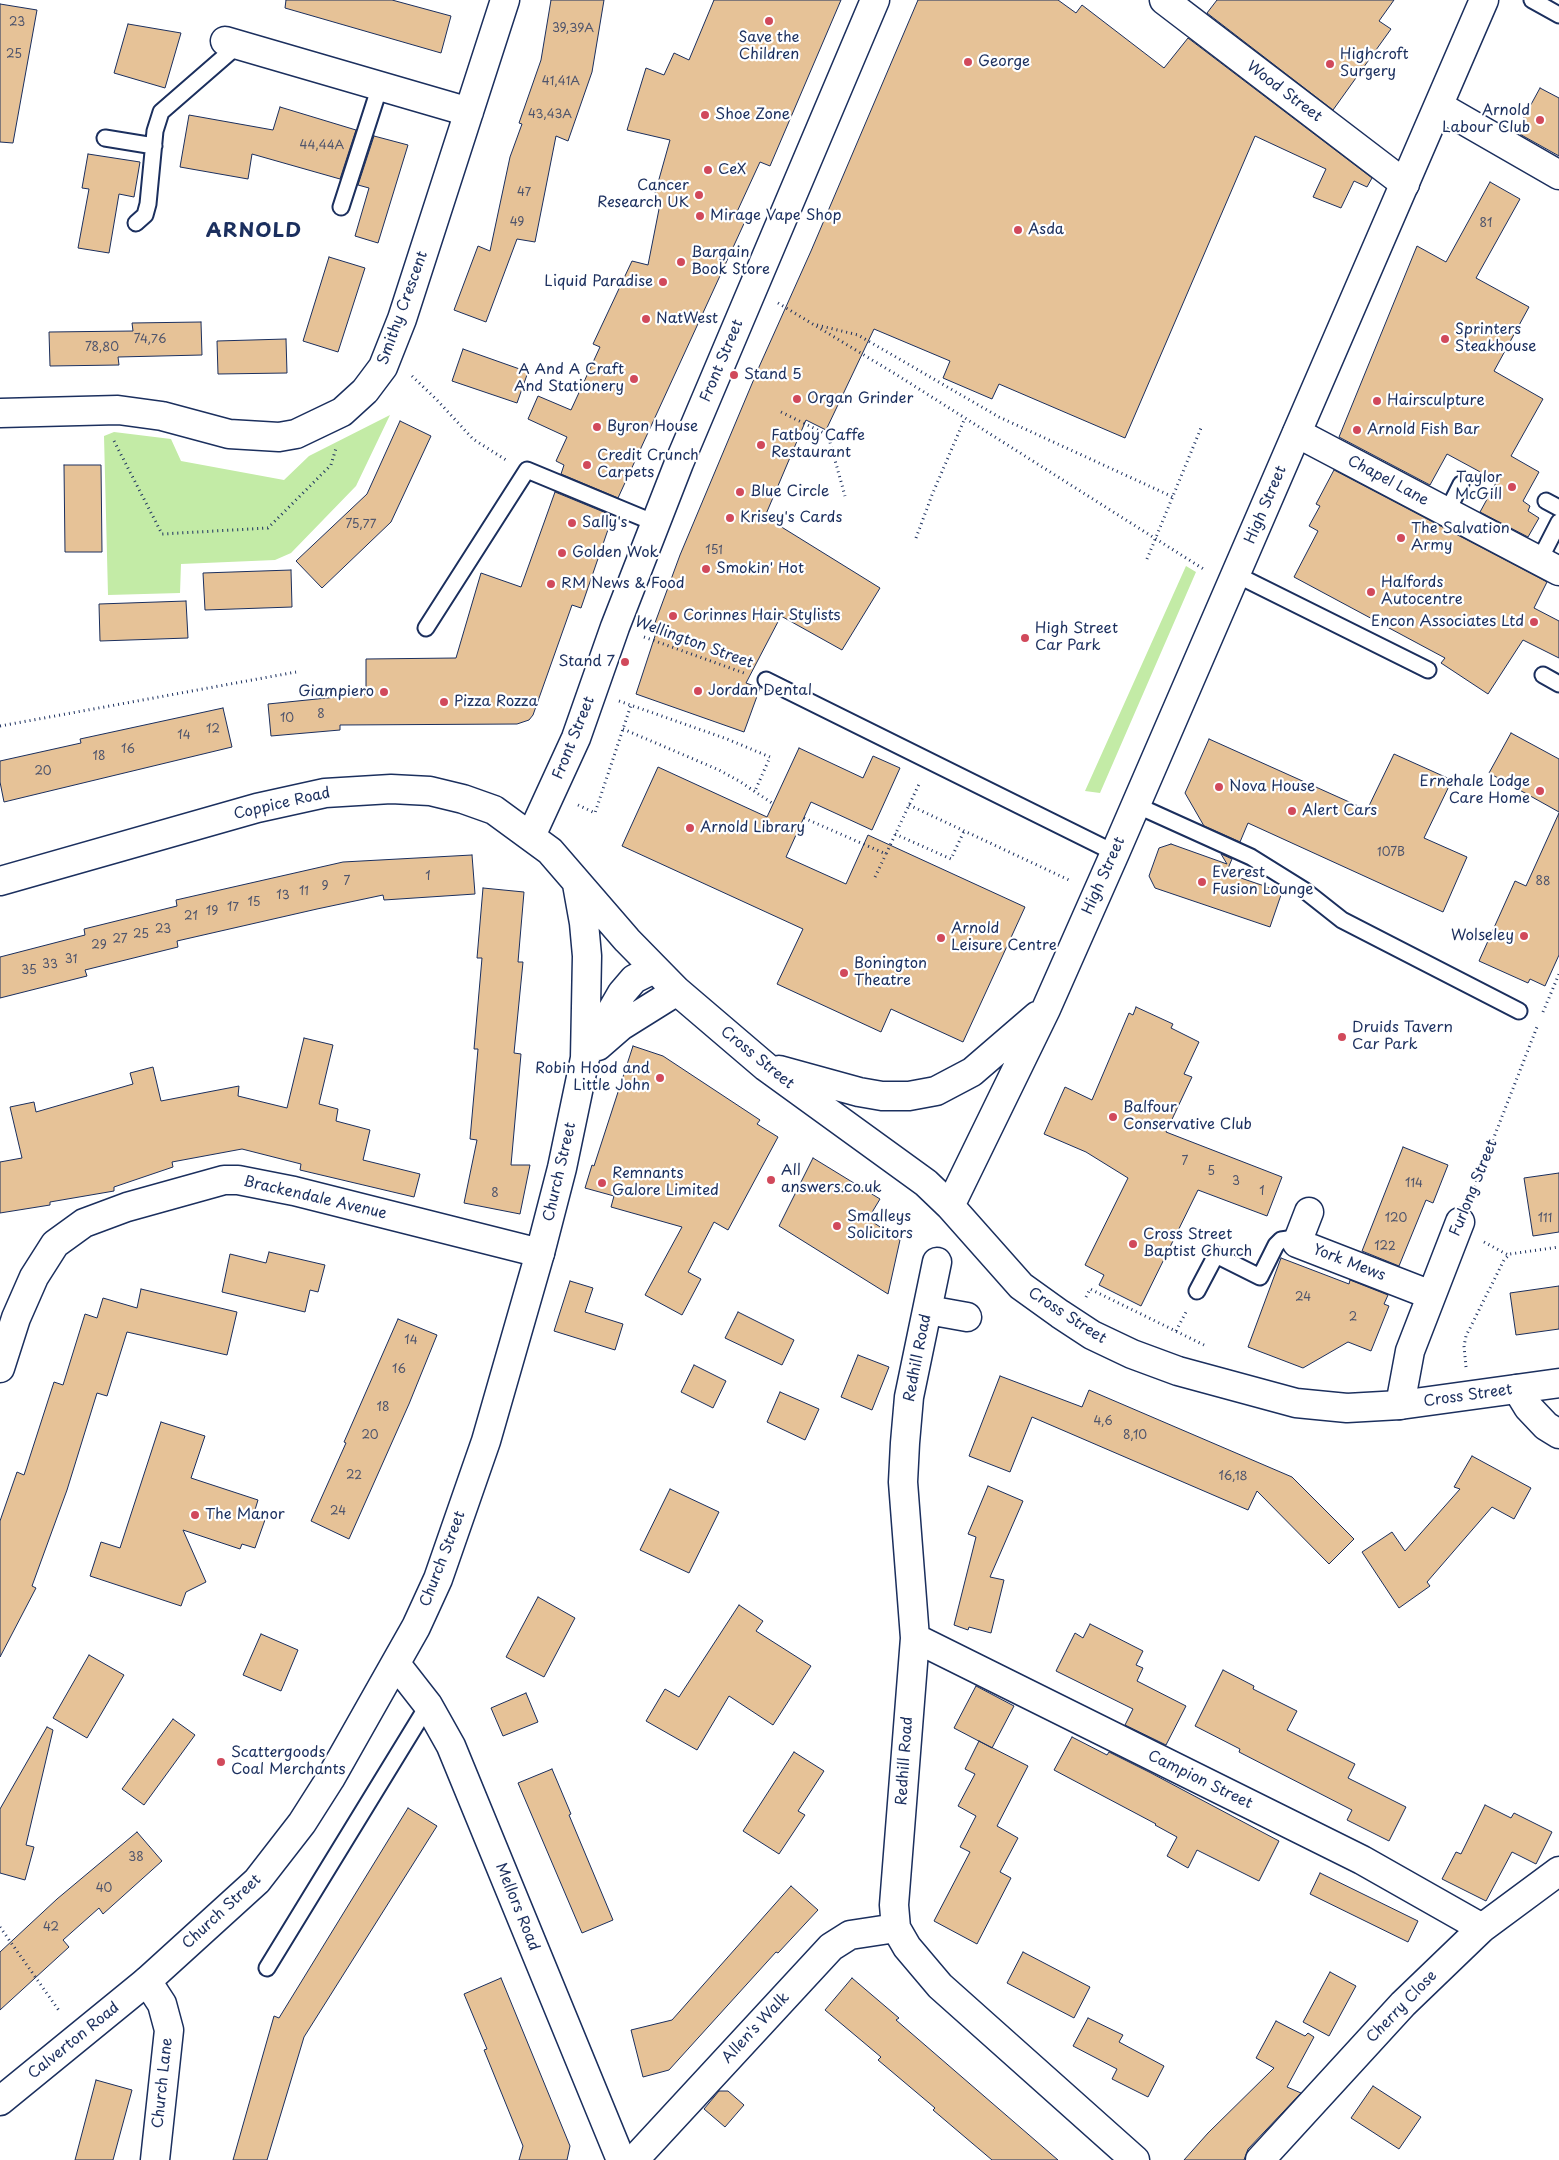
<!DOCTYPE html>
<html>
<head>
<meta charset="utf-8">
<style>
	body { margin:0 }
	canvas { display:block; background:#fff }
</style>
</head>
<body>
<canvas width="1559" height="2160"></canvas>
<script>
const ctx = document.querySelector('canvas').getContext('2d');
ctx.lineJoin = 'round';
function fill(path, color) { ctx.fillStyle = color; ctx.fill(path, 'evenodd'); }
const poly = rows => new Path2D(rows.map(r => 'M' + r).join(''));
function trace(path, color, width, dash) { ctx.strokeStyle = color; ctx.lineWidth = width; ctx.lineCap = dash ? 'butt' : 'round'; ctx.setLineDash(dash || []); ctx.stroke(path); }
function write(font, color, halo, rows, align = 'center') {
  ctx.font = font + ' "Playpen Sans",sans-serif'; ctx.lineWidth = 4.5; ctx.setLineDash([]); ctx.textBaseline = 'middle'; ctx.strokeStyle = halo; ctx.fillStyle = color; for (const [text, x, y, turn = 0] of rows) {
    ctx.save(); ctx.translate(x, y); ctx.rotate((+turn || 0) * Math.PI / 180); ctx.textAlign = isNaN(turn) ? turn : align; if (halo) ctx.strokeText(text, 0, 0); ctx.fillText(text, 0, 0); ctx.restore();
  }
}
const green = poly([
	[390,415,356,486,291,553,275,560,181,564,180,593,108,595,104,436,114,432,171,439,181,461,284,480,309,456],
	[1186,566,1196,572,1100,793,1085,791]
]);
const building = poly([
	[286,0,392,0,451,16,441,53,285,8,286,0],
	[551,0,604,0,592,72,568,141,556,136,535,242,517,239,486,322,454,310,478,246,490,251,510,157,522,124,519,123,541,60,551,0],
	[714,0,841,0,770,166,760,162,736,214,747,217,618,498,561,474,564,465,556,461,567,437,528,419,538,396,571,410,600,347,593,344,632,261,648,265,661,199,654,197,670,140,627,130,646,68,664,75,674,53,689,60,714,0],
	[918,0,1058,0,1076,13,1082,5,1164,68,1188,38,1372,178,1367,187,1354,181,1341,208,1313,197,1326,169,1255,136,1125,438,999,384,992,399,943,378,950,361,874,329,826,430,806,420,766,514,769,515,767,518,880,588,842,650,781,616,746,683,760,688,744,732,636,694,656,633,652,631,680,555,759,367,811,251,918,0],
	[1217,0,1394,0,1379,21,1391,29,1333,110,1207,13,1217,0],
	[0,4,37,10,13,143,0,142,0,4],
	[128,24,181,33,165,88,114,73,128,24],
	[1540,88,1559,98,1559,156,1516,132,1540,88],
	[280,107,356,130,340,179,252,154,248,179,180,167,189,115,273,130,280,107],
	[374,136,408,145,378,243,355,236,369,188,358,185,374,136],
	[88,154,140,162,134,197,119,194,109,253,78,248,89,189,82,188,88,154],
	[1490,182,1520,199,1476,278,1529,307,1494,371,1543,399,1511,456,1539,472,1523,501,1530,506,1528,511,1539,518,1528,537,1480,512,1497,481,1447,454,1430,485,1339,437,1417,246,1446,262,1490,182],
	[329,257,365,268,338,352,303,341,329,257],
	[201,322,202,355,118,357,119,365,50,366,49,332,133,331,132,323,201,322],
	[286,339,287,373,218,374,217,341,286,339],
	[463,349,528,372,517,403,452,381,463,349],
	[400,421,431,436,391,522,322,588,296,561,367,494,400,421],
	[64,465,101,465,102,552,65,552,64,465],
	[1334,470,1547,582,1534,608,1559,621,1559,658,1523,640,1488,694,1441,663,1445,658,1294,577,1318,531,1309,526,1320,506,1316,504,1334,470],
	[555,492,611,515,609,517,612,518,581,608,572,605,533,715,529,720,517,724,340,725,340,730,271,736,268,704,366,694,366,659,456,658,481,573,521,587,555,492],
	[291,570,292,607,205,610,203,573,291,570],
	[186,601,188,638,100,641,99,604,186,601],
	[223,708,232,747,4,802,0,782,0,761,81,743,80,739,223,708],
	[1511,733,1559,759,1559,812,1489,773,1511,733],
	[1209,739,1367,810,1394,754,1452,780,1424,838,1467,857,1443,912,1248,823,1240,842,1204,826,1185,793,1209,739],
	[799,748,863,778,873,756,900,768,872,830,811,802,786,857,846,884,868,835,1025,907,963,1042,891,1009,881,1032,777,984,803,929,622,846,658,767,767,817,799,748],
	[1559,813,1559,955,1545,986,1530,979,1528,983,1479,961,1515,881,1526,886,1559,813],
	[1171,844,1227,864,1221,854,1232,859,1226,873,1282,892,1270,927,1155,888,1149,876,1159,848,1171,844],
	[472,855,475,894,384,900,383,895,317,909,177,941,178,947,85,970,87,976,0,998,0,957,85,935,84,929,177,906,176,900,343,862,472,855],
	[483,888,524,892,518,962,523,962,514,1053,521,1054,511,1165,530,1165,520,1214,464,1203,477,1140,470,1139,478,1049,474,1049,482,958,477,958,483,888],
	[1136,1007,1173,1024,1171,1028,1199,1042,1184,1074,1192,1077,1166,1132,1282,1177,1267,1216,1198,1190,1141,1306,1099,1285,1104,1275,1085,1265,1128,1178,1086,1152,1044,1134,1065,1087,1092,1100,1129,1013,1133,1015,1136,1007],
	[304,1038,333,1045,319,1104,338,1109,336,1121,370,1130,363,1160,420,1174,414,1197,300,1170,301,1164,242,1149,172,1162,173,1167,114,1187,114,1191,50,1202,50,1205,0,1213,0,1162,22,1158,10,1107,34,1102,36,1112,133,1084,130,1073,153,1067,161,1101,239,1086,238,1096,287,1108,304,1038],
	[633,1046,663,1056,760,1120,757,1124,778,1137,728,1230,714,1222,688,1272,701,1279,682,1315,645,1295,682,1227,611,1207,614,1196,585,1188,592,1165,594,1166,633,1046],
	[1403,1147,1448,1165,1433,1203,1426,1200,1399,1266,1362,1251,1403,1147],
	[813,1158,880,1199,868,1219,900,1240,888,1294,779,1226,813,1158],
	[1559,1173,1559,1232,1533,1236,1524,1178,1559,1173],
	[269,1252,325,1265,318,1292,310,1290,305,1312,222,1292,230,1254,266,1263,269,1252],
	[1281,1258,1349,1284,1350,1280,1388,1295,1384,1304,1389,1306,1371,1351,1348,1342,1303,1368,1248,1347,1281,1258],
	[570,1281,593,1288,585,1312,623,1324,615,1350,554,1331,570,1281],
	[1559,1286,1559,1329,1516,1335,1510,1293,1559,1286],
	[141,1289,237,1312,227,1355,127,1332,107,1396,97,1393,67,1490,32,1586,36,1588,0,1657,0,1521,17,1472,24,1475,54,1382,63,1385,85,1314,97,1318,103,1298,137,1308,141,1289],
	[738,1312,794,1340,782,1365,725,1338,738,1312],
	[398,1319,437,1335,409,1404,349,1539,311,1521,346,1443,344,1442,398,1319],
	[858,1355,889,1367,872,1410,841,1397,858,1355],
	[694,1365,726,1381,713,1408,681,1392,694,1365],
	[1000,1376,1082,1407,1089,1390,1292,1477,1354,1539,1329,1564,1257,1491,1248,1510,1032,1417,1010,1472,969,1456,1000,1376],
	[780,1392,819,1409,805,1440,767,1422,780,1392],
	[161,1422,205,1436,191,1478,258,1500,254,1513,266,1517,255,1548,242,1544,240,1549,183,1530,206,1582,186,1592,181,1606,90,1576,101,1542,120,1548,161,1422],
	[1472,1456,1531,1488,1514,1519,1492,1507,1427,1582,1430,1586,1399,1608,1362,1552,1392,1532,1405,1551,1460,1489,1454,1487,1472,1456],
	[988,1486,1023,1501,990,1577,1004,1580,991,1633,969,1627,968,1630,954,1625,976,1537,968,1534,988,1486],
	[670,1489,719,1512,689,1573,640,1550,670,1489],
	[538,1597,575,1618,544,1677,506,1657,538,1597],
	[739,1605,763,1621,756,1631,811,1666,773,1725,729,1696,697,1750,646,1721,665,1689,679,1697,739,1605],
	[1090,1624,1143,1651,1136,1665,1143,1668,1137,1681,1186,1706,1166,1745,1125,1725,1133,1709,1056,1671,1075,1633,1083,1638,1090,1624],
	[261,1634,298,1650,281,1691,243,1675,261,1634],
	[89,1655,124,1675,87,1738,53,1718,89,1655],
	[1223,1670,1254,1686,1253,1689,1297,1711,1287,1730,1355,1764,1348,1778,1406,1807,1389,1841,1347,1820,1352,1810,1239,1752,1240,1749,1195,1726,1223,1670],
	[976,1686,1014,1706,992,1748,954,1728,976,1686],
	[526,1693,538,1722,503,1736,491,1708,526,1693],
	[173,1719,195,1735,144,1805,122,1789,173,1719],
	[47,1727,53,1730,26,1845,34,1847,25,1880,0,1873,0,1809,47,1727],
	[1072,1737,1107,1755,1109,1752,1151,1773,1279,1841,1259,1881,1197,1850,1188,1868,1167,1856,1177,1837,1155,1825,1156,1824,1054,1770,1072,1737],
	[979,1741,1028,1766,997,1826,1018,1838,1000,1872,1011,1878,977,1944,934,1921,970,1852,960,1847,976,1816,958,1806,975,1774,965,1769,979,1741],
	[794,1752,824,1771,798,1811,805,1815,779,1854,743,1831,794,1752],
	[552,1769,571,1814,569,1815,613,1920,582,1933,518,1783,552,1769],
	[1485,1805,1511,1818,1514,1813,1552,1832,1536,1864,1512,1852,1486,1901,1442,1879,1456,1852,1461,1854,1485,1805],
	[408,1808,437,1826,304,2037,267,2160,233,2160,274,2016,279,2018,408,1808],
	[137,1832,162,1861,103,1914,99,1908,63,1940,69,1947,0,2010,0,1952,57,1899,137,1832],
	[1320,1873,1418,1921,1408,1942,1310,1894,1320,1873],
	[791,1886,818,1910,778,1953,776,1952,669,2070,643,2077,631,2030,672,2020,791,1886],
	[1023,1952,1090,1987,1074,2018,1007,1983,1023,1952],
	[1330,1972,1356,1986,1329,2036,1303,2022,1330,1972],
	[501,1978,570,2146,567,2160,519,2160,523,2146,484,2050,487,2049,464,1994,501,1978],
	[852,1978,899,2018,896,2020,1058,2160,992,2160,933,2110,935,2108,878,2060,881,2057,825,2010,852,1978],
	[1088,2018,1123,2035,1119,2042,1164,2066,1148,2097,1112,2079,1117,2069,1073,2046,1088,2018],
	[1276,2021,1305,2036,1308,2033,1314,2037,1287,2087,1301,2093,1248,2149,1244,2160,1184,2160,1208,2133,1274,2068,1256,2058,1276,2021],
	[96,2080,132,2090,113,2160,75,2160,96,2080],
	[1373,2086,1421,2117,1399,2149,1351,2118,1373,2086],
	[719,2091,728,2091,744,2105,725,2127,704,2109,719,2091]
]);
const path = poly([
	[778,303,897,375,1205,570],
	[817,325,858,335,999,417,1173,497],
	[412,376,437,400,473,439,506,460],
	[781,412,828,435,845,496],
	[114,441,162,534,268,528,331,465,336,448],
	[916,538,932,495,965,418],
	[1147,559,1201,428],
	[644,637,744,673],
	[619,701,727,739,770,757,755,791],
	[0,726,296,672],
	[623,729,719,770,739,781,772,803],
	[578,805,595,813,631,705],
	[909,805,1071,881],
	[804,818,886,854,920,782],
	[895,834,951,859,964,831],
	[875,877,886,854],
	[1543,1012,1559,974],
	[1471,1196,1537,1027],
	[1484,1242,1508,1255],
	[1086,1297,1090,1289,1204,1345],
	[1176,1331,1186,1312],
	[1466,1367,1464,1346,1466,1336,1504,1260,1510,1254,1559,1247],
	[0,1927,60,2012]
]);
const lane = poly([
	[1532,0,1559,15],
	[105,138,154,146],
	[341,207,380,86],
	[136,223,145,215,148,204,155,131,161,112,238,45],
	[1546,501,1559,508],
	[1447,512,1461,484],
	[1539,561,1559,522],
	[1237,575,1428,670],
	[426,628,527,470,655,523],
	[1543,675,1559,684],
	[766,680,1115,853],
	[1136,805,1251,857,1304,890,1342,920,1519,1011],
	[1197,1291,1216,1255,1260,1277,1276,1245,1281,1240,1288,1239,1297,1243],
	[267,1968,428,1705]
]);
const street = poly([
	[1164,0,1405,184],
	[225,41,469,112],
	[1439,106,1559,175],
	[0,413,118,410,162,416,229,434,279,437,296,434,342,412,365,391,383,367,402,319,505,0],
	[1297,433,1559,571],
	[531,836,576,738,615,627,679,463,875,0],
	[1309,1212,1297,1243,1431,1295],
	[937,1262,909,1397,905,1443,903,1482,915,1638,894,1905,896,1928,907,1947,940,1986,1135,2160],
	[928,1310,967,1317],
	[0,1368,16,1318,34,1277,55,1244,84,1223,127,1207,224,1180,238,1180,294,1191,540,1253],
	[1517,1389,1528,1407,1546,1426,1559,1434],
	[1400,1405,1410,1351,1460,1222],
	[915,1638,1362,1860,1482,1928],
	[147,1981,162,2004,169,2030,155,2160],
	[634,2160,831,1947,850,1935,896,1928],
	[1260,2160,1403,2004,1482,1928,1559,1871]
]);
const secondary = poly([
	[0,881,257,808,325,793,391,789,430,791,463,799,494,810,550,851,627,940,677,991,766,1067,926,1183,950,1206,1021,1286,1060,1314,1092,1335,1132,1354,1178,1371,1296,1403,1347,1408,1400,1405,1559,1383],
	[598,1046,621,1026,677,991],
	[588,1052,622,993,634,979,654,969],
	[779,1070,859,1092,882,1096,909,1096,936,1091,972,1072,1037,1016],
	[950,1206,1046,1009,1115,853,1484,0],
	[396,1664,428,1705,451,1746,621,2160],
	[0,2101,147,1981,257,1881,302,1823,330,1779,416,1627,438,1579,486,1441,540,1253,562,1168,585,1058,587,956,584,923,577,884]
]);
const markers = [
	[769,21,5,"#d1495b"],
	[968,62,5,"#d1495b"],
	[1330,64,5,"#d1495b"],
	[705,115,5,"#d1495b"],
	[1540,120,5,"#d1495b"],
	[708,170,5,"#d1495b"],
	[699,195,5,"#d1495b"],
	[700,216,5,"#d1495b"],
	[1018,230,5,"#d1495b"],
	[681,262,5,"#d1495b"],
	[663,282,5,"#d1495b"],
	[646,319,5,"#d1495b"],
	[1445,339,5,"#d1495b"],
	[734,375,5,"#d1495b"],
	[634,379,5,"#d1495b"],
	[797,399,5,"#d1495b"],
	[1377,401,5,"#d1495b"],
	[597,427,5,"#d1495b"],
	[1357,430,5,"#d1495b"],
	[761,445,5,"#d1495b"],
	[587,465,5,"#d1495b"],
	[1512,487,5,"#d1495b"],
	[740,492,5,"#d1495b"],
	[730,518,5,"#d1495b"],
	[572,523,5,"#d1495b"],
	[1401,538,5,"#d1495b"],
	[562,553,5,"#d1495b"],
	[706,569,5,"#d1495b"],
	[551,584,5,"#d1495b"],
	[1371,592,5,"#d1495b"],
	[673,616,5,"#d1495b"],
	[1534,622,5,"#d1495b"],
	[1025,638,5,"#d1495b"],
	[625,662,5,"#d1495b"],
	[698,691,5,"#d1495b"],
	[384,692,5,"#d1495b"],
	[444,702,5,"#d1495b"],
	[1219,787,5,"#d1495b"],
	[1540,791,5,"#d1495b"],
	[1292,811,5,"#d1495b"],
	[690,828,5,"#d1495b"],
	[1202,882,5,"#d1495b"],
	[1524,936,5,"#d1495b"],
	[941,938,5,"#d1495b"],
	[844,973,5,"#d1495b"],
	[1342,1037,5,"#d1495b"],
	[660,1078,5,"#d1495b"],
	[1113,1117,5,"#d1495b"],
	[771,1180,5,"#d1495b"],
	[602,1183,5,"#d1495b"],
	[837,1226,5,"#d1495b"],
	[1133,1244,5,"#d1495b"],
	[195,1515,5,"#d1495b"],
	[221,1762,5,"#d1495b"]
];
const numberNames = [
	["23",17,23],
	["39,39A",573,29],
	["25",14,55],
	["41,41A",561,82],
	["43,43A",550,115],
	["44,44A",322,146],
	["47",524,193],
	["49",517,223],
	["81",1486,224],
	["74,76",150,340],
	["78,80",102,348],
	["75,77",361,525],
	["151",714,551],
	["8",321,715],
	["10",287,719],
	["12",213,730],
	["14",184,736],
	["16",128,750],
	["18",99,757],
	["20",43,772],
	["107B",1391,853],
	["1",428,877],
	["7",347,882],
	["88",1543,882],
	["9",325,887],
	["11",304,892],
	["13",283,896],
	["15",254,903],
	["17",233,908],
	["19",212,912],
	["21",191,917],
	["23",163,930],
	["25",141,935],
	["27",120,940],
	["29",99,946],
	["31",71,960],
	["33",50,965],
	["35",29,971],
	["7",1185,1162],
	["5",1211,1172],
	["3",1236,1182],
	["114",1414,1184],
	["1",1262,1192],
	["8",495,1194],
	["120",1396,1219],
	["111",1545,1219],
	["122",1385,1247],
	["24",1303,1298],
	["2",1353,1318],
	["14",411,1341],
	["16",399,1370],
	["18",383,1408],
	["4,6",1103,1422],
	["20",370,1436],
	["8,10",1135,1436],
	["22",354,1476],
	["16,18",1233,1477],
	["24",338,1512],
	["38",136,1858],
	["40",104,1889],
	["42",51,1928]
];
const poiNames = [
	["Save the",769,38,"center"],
	["Children",769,55,"center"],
	["Highcroft",1340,55],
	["Surgery",1340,72],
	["George",978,62],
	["Arnold",1530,111,"right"],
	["Labour Club",1530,128,"right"],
	["Shoe Zone",715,115],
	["CeX",718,170],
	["Cancer",689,186,"right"],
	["Research UK",689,203,"right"],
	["Mirage Vape Shop",710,216],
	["Asda",1028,230],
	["Bargain",691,253],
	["Book Store",691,270],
	["Liquid Paradise",653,282,"right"],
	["NatWest",656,319],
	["Sprinters",1455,330],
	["Steakhouse",1455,347],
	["A And A Craft",624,370,"right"],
	["And Stationery",624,387,"right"],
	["Stand 5",744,375],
	["Organ Grinder",807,399],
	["Hairsculpture",1387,401],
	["Byron House",607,427],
	["Arnold Fish Bar",1367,430],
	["Fatboy Caffe",771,436],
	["Restaurant",771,453],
	["Credit Crunch",597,456],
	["Carpets",597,473],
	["Taylor",1502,478,"right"],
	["McGill",1502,495,"right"],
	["Blue Circle",750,492],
	["Krisey's Cards",740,518],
	["Sally's",582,523],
	["The Salvation",1411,529],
	["Army",1411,546],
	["Golden Wok",572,553],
	["Smokin' Hot",716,569],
	["Halfords",1381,583],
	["Autocentre",1381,600],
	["RM News & Food",561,584],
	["Corinnes Hair Stylists",683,616],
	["Encon Associates Ltd",1524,622,"right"],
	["High Street",1035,629],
	["Car Park",1035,646],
	["Stand 7",615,662,"right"],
	["Jordan Dental",708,691],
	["Giampiero",374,692,"right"],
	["Pizza Rozza",454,702],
	["Ernehale Lodge",1530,782,"right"],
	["Care Home",1530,799,"right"],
	["Nova House",1229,787],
	["Alert Cars",1302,811],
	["Arnold Library",700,828],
	["Everest",1212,873],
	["Fusion Lounge",1212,890],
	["Arnold",951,929],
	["Leisure Centre",951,946],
	["Wolseley",1514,936,"right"],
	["Bonington",854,964],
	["Theatre",854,981],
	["Druids Tavern",1352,1028],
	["Car Park",1352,1045],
	["Robin Hood and",650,1069,"right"],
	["Little John",650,1086,"right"],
	["Balfour",1123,1108],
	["Conservative Club",1123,1125],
	["All",781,1171],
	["answers.co.uk",781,1188],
	["Remnants",612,1174],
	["Galore Limited",612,1191],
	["Smalleys",847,1217],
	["Solicitors",847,1234],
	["Cross Street",1143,1235],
	["Baptist Church",1143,1252],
	["The Manor",205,1515],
	["Scattergoods",231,1753],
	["Coal Merchants",231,1770]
];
const streetNames = [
	["Wood Street",1284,92,37],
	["Smithy Crescent",403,308,-70],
	["Front Street",722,361,-67],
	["Chapel Lane",1388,481,28],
	["High Street",1266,505,-67],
	["Wellington Street",694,643,20],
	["Front Street",574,738,-68],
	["Coppice Road",282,804,-13],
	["High Street",1104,876,-66],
	["Cross Street",757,1058,39],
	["Church Street",560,1172,-77],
	["Furlong Street",1474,1188,-68],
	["Brackendale Avenue",315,1198,13],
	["York Mews",1349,1263,21],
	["Cross Street",1067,1316,33],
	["Redhill Road",918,1358,-79],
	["Cross Street",1468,1396,-8],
	["Church Street",443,1559,-69],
	["Redhill Road",905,1761,-86],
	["Campion Street",1200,1780,26],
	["Mellors Road",517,1907,68],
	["Church Street",222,1912,-43],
	["Cherry Close",1402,2007,-46],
	["Allen's Walk",756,2028,-47],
	["Calverton Road",74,2041,-39],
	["Church Lane",163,2083,-84]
];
const districtNames = [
	["ARNOLD",254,231]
];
fill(green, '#c3eba6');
fill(building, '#e6c297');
trace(building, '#1b2f5e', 1);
trace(lane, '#1b2f5e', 19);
trace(street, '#1b2f5e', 31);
trace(secondary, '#1b2f5e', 31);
trace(path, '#1b2f5e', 3, [1, 4]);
trace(lane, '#fff', 15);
trace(street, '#fff', 28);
trace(secondary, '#fff', 28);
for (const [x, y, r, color] of markers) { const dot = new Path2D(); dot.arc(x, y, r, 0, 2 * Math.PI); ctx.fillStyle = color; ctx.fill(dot); trace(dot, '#fff', 2); }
write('12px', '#4e546c', null, numberNames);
write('15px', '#1b2f5e', '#fff', poiNames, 'left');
write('15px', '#1b2f5e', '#fff', streetNames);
ctx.letterSpacing = '1px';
write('bold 20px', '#1b2f5e', '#fff', districtNames);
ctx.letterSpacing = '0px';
</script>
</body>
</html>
